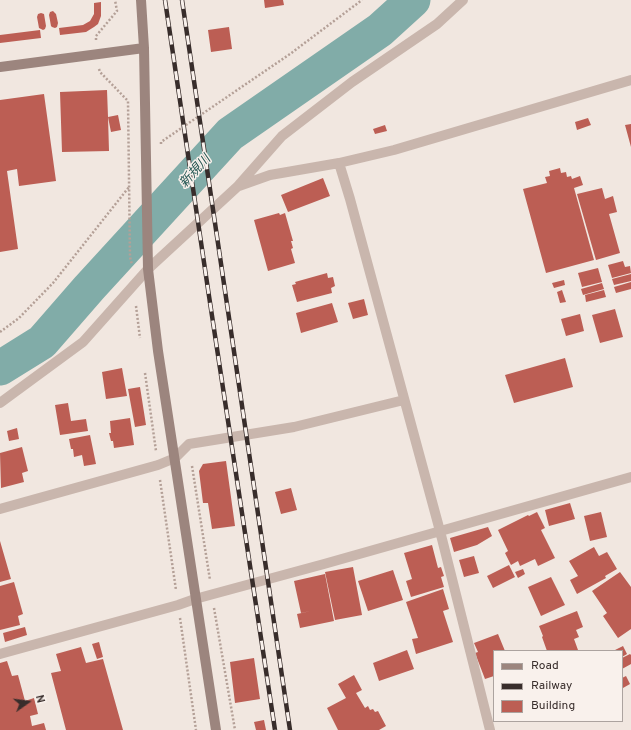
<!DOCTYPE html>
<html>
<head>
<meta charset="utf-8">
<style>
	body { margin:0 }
	#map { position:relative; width:631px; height:730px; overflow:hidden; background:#f1e7e0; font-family:Overpass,sans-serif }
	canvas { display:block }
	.legend { position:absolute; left:493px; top:650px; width:130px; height:72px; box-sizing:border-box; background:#f9f1ec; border:1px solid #aca39f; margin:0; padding:5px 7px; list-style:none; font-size:12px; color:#382d2b }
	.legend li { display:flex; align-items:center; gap:8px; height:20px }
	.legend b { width:20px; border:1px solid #aca39f }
	.north { position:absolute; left:8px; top:682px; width:40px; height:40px; -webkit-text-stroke:3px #f9f1ec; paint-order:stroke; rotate:76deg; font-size:11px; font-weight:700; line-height:16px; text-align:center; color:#382d2b }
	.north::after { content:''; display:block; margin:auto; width:14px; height:18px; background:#382d2b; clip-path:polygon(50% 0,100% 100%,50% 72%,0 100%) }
</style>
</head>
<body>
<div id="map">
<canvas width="631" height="730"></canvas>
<ul class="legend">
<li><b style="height:5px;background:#9c857e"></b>Road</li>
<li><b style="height:5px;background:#382d2b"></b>Railway</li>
<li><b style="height:11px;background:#bc5e54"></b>Building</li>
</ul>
<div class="north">N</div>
</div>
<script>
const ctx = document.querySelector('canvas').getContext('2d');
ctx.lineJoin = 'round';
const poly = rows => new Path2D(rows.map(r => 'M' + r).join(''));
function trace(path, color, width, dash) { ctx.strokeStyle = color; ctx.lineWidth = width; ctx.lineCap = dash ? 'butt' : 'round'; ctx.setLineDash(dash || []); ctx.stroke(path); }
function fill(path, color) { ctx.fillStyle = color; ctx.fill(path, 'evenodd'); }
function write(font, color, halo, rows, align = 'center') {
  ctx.font = font + ' Overpass,"Noto Sans JP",sans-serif'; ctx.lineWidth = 3; ctx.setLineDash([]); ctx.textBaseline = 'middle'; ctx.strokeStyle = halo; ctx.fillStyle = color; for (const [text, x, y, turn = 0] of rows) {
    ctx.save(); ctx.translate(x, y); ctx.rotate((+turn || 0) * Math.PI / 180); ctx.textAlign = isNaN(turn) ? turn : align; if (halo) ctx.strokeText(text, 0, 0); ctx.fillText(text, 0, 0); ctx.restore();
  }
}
const river = poly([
	[0,368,42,342,89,288,230,134,380,30,413,0]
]);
const building = poly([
	[264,0,283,0,284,5,265,8],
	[101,2,101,16,98,24,94,27,86,32,60,35,59,28,83,25,90,21,94,14,94,3],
	[53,11,56,14,58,23,57,27,55,28,52,27,51,26,49,15,50,12],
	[41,13,44,14,46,26,45,29,43,30,39,28,37,17,38,14],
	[229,27,232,49,211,52,208,30],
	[40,30,41,38,0,43,0,35],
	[107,90,108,117,118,115,121,130,111,132,108,117,109,151,62,152,60,92],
	[44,94,56,181,19,186,17,169,7,171,18,249,0,252,0,100],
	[588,118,591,125,577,130,575,122],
	[631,124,631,147,625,125],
	[385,125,387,131,375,134,373,129],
	[560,168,561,173,566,172,567,177,571,176,572,179,580,176,583,185,574,188,594,260,546,273,523,189,547,183,545,177,550,176,549,171],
	[323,178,330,196,288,212,281,195],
	[602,188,605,199,613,196,617,212,609,214,620,253,596,260,577,194],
	[279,213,280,215,285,213,293,241,291,241,293,248,291,249,295,263,268,271,254,220],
	[623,261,625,267,630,266,631,273,612,278,608,265],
	[598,268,602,282,582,287,578,273],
	[327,273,328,278,333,277,335,286,331,288,332,293,297,302,292,285,296,284,295,282],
	[631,274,631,281,614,285,612,279],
	[564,280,565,285,554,288,552,283],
	[631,282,631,289,616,293,614,287],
	[602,283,604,289,583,295,581,289],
	[562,290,566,302,560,303,557,292],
	[604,290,606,297,586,302,585,295],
	[364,299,368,315,353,319,348,303],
	[332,303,338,322,301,333,296,313],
	[615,309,623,337,600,343,592,315],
	[580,314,584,331,566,336,561,319],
	[565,358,573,387,514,403,505,375],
	[122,368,127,396,106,399,102,372],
	[140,387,146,425,135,427,128,389],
	[68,403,71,421,86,419,88,431,60,435,55,405],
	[130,418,134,445,114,448,113,441,111,441,109,433,111,433,110,421],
	[17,428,19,439,9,441,7,431],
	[90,435,96,464,84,466,82,455,74,457,73,449,71,449,69,439],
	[22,447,28,471,22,473,24,482,1,488,0,453],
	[226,461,235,526,212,529,208,503,203,503,199,471,203,464],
	[291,488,297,510,281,514,275,492],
	[570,503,575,519,549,526,545,510],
	[537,512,545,528,541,530,555,558,538,566,535,559,520,566,518,561,511,565,505,553,508,551,498,530,528,515,529,516],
	[601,512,607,537,590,541,584,516],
	[488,527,492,536,477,545,454,552,450,538],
	[0,541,11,579,0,582],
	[432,545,438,568,441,567,444,576,441,577,444,587,411,597,406,581,412,579,404,553],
	[594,547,599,556,607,552,617,569,605,576,606,578,577,594,570,580,578,576,569,561],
	[474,556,479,573,464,577,459,560],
	[509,565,515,577,493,588,487,576],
	[353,567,362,615,335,620,325,572],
	[523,569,525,574,518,578,515,572],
	[393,570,403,600,368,611,358,581],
	[620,572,631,587,631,629,618,638,603,616,607,613,592,591],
	[325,574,334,621,300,628,297,614,311,611,301,613,294,581],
	[551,577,565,605,541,616,528,587],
	[14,582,23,614,18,616,20,625,0,630,0,586],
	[443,589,449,609,443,611,453,642,416,654,412,639,418,638,406,602],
	[577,611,583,627,576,630,579,637,574,639,578,650,576,651,547,651,542,637,543,636,539,626],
	[25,627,27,635,5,642,3,633],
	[498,634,505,651,494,651,494,676,485,679,475,653,478,652,474,643],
	[99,642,103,657,97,659,92,644],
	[623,646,627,654,622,657,622,651,613,651],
	[81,647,86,663,103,659,123,730,66,730,51,673,61,671,56,654],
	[407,650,414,669,379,681,373,663],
	[630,654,631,655,631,664,622,669,622,658],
	[254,658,260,699,235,703,230,662],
	[7,661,12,676,18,675,25,701,34,698,38,714,30,716,32,726,44,723,46,730,0,730,0,663],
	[354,675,362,690,356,693,365,708,368,706,370,710,373,709,375,712,378,711,386,726,379,730,338,730,327,708,346,698,338,684],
	[626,676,630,684,623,688,622,685,622,678],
	[264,720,266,730,256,730,254,722]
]);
const path = poly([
	[96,40,96,36,117,11,115,0],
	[99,69,100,72,128,101,130,257,132,265],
	[161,144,161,142,290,54,362,0],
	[136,306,140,338],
	[0,332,19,318,53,283,129,187],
	[145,373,156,451],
	[192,466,210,580],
	[160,480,176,590],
	[214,608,235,730],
	[180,618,196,730]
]);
const street = poly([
	[339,163,350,199,440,531,490,730],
	[239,186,270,175,339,163,394,150,631,80],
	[0,403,83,342,148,269,237,187,282,136,352,82,437,24,463,0],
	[0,509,158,465,175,458,189,444,294,427,404,400],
	[0,654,178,605,195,599,324,564,631,477]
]);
const secondary = poly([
	[141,0,144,48,148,269,158,351,216,730],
	[0,67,144,48]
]);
const rail = poly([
	[165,0,209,296,275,730],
	[182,0,290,730]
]);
const waterNames = [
	["新規川",196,172,-48]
];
trace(river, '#81aca8', 35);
fill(building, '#bc5e54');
trace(path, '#b4a097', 2.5, [2, 2]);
trace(street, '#c9b6ad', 10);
trace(secondary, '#9c857e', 10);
trace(rail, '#382d2b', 4.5);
trace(rail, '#f9f1ec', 3, [9]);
write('italic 13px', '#245652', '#f9f1ec', waterNames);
</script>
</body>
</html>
